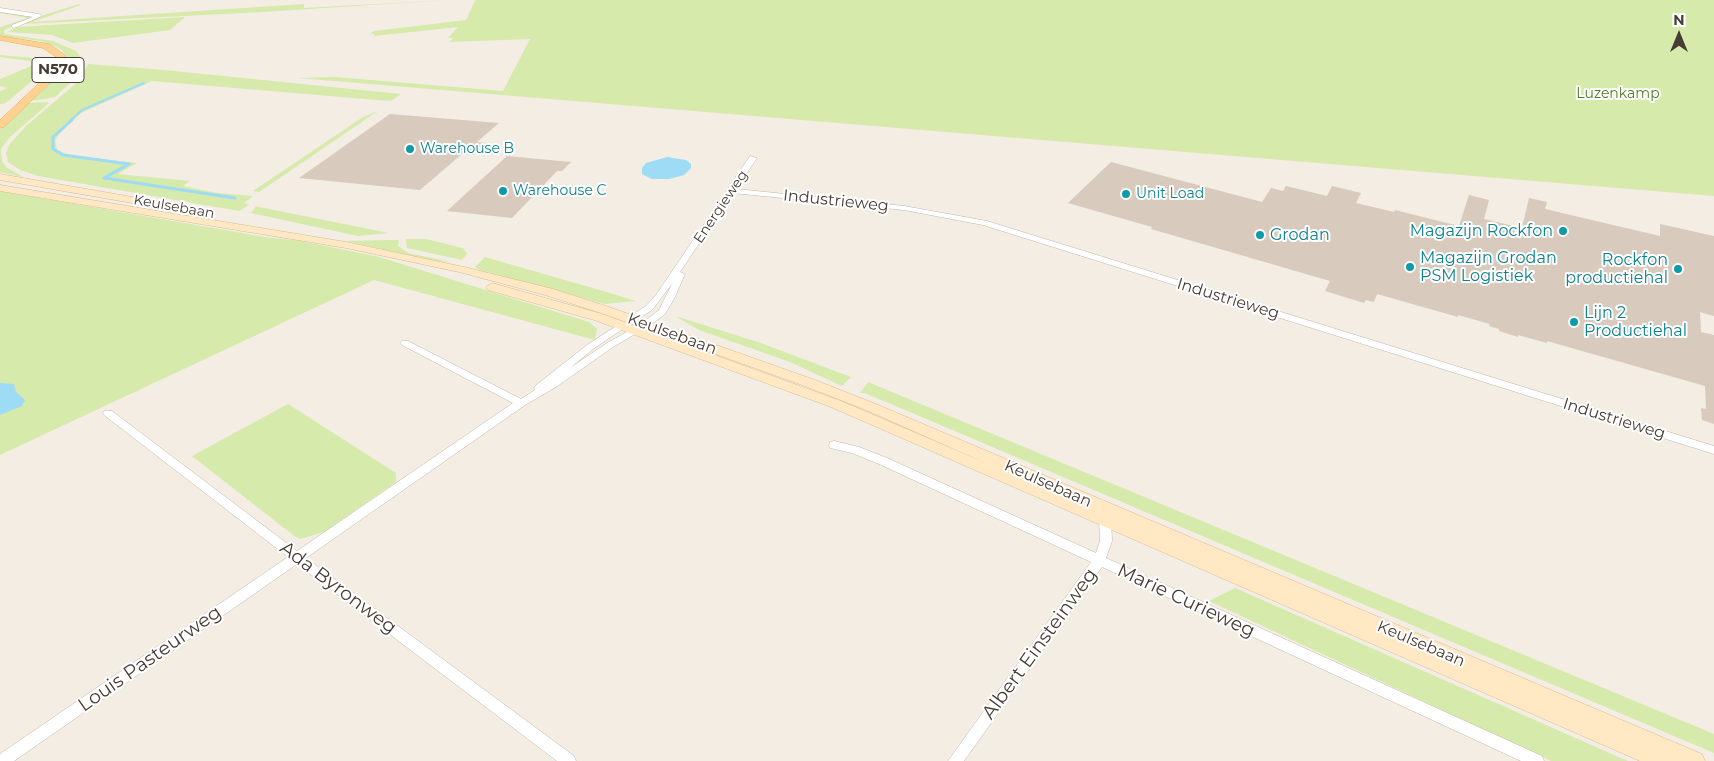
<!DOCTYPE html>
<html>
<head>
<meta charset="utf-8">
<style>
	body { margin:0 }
	#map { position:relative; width:1714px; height:761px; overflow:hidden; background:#f3ede4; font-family:Montserrat,sans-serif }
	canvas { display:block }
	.north { position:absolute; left:1654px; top:10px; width:50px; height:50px; -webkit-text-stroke:4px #fff; paint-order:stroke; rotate:0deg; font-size:14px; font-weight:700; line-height:20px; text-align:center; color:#463c34 }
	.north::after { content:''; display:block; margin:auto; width:18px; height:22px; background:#463c34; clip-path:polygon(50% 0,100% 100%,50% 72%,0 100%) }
</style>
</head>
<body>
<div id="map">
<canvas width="1714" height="761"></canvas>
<div class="north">N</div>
</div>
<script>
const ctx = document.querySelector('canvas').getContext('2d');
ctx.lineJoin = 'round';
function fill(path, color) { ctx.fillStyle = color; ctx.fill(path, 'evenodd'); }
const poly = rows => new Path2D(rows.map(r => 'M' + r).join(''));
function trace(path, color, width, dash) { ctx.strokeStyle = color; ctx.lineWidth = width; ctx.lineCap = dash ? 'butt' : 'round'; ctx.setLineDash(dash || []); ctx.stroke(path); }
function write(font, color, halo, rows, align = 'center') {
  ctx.font = font + ' Montserrat,sans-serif'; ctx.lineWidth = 4; ctx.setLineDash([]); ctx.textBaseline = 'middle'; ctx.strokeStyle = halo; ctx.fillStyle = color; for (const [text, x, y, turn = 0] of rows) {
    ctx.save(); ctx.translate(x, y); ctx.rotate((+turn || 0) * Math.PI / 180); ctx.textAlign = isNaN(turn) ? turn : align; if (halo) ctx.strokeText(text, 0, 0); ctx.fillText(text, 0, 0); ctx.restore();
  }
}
const green = poly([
	[449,0,263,12,23,24,44,15,79,4,81,5,32,22,304,4,304,8],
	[475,0,1714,0,1714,196,298,78,335,77,503,91,530,39,450,42,453,38,448,38,458,27,374,36,375,34,370,34,374,31,466,20],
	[0,11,32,17,6,29,4,31,4,34,53,41,76,51,82,59,83,67,76,78,55,97,31,101,61,73,66,67,68,58,62,50,55,46,41,41,0,36,0,27,28,18,0,13],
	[185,17,170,30,73,43,52,35,8,32,17,27],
	[0,55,43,59,44,66,32,81,6,103,0,104,0,91,8,88,0,86,0,79,36,64,37,62,0,57],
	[88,64,164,70,401,94,391,101,377,100,152,81,81,113,59,134,55,141,57,149,67,155,137,163,118,174,190,181,183,186,218,193,253,196,244,203,249,205,239,211,38,176,20,170,8,162,6,153,9,145,26,126,80,80],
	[47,102,49,103,9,138,1,149,2,161,6,167,23,177,0,172,0,130,29,103],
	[378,111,259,192,253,191,363,117],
	[0,191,265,237,301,241,379,257,589,322,597,329,595,340,374,280,0,455],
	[256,206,259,207,389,233,358,236,251,213],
	[406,239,426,239,463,248,467,254,462,260,407,248],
	[394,240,399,240,398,246,408,253,451,262,433,261,346,241],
	[485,257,603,291,636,301,605,304,479,270,475,267],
	[675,316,758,342,851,377,842,386,790,362,699,330],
	[868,382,1714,734,1714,753,865,393,860,393],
	[288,404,396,473,396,482,324,532,300,539,293,535,192,456],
	[1235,588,1628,761,1551,761,1209,601]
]);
const water = poly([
	[667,157,686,160,691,164,691,168,684,175,669,179,652,179,642,174,642,168,646,163],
	[0,383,14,384,16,392,25,400,22,406,0,415]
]);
const streamFar1 = poly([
	[70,121,82,110,144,83]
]);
const stream = poly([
	[72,120,53,137,53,149,63,155,129,164,104,178,235,198]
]);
const building = poly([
	[390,114,499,123,477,142,487,143,473,155,462,154,420,190,299,178],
	[507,156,571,162,562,171,557,171,512,218,447,211],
	[1111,162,1262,202,1271,188,1283,191,1286,186,1327,196,1332,186,1361,193,1356,203,1394,212,1395,210,1459,226,1469,195,1489,200,1484,219,1522,228,1529,198,1547,202,1545,209,1660,236,1660,224,1714,236,1714,316,1700,312,1701,332,1714,335,1714,424,1702,420,1701,408,1706,409,1705,386,1547,341,1547,343,1518,335,1518,337,1499,331,1499,329,1489,326,1490,324,1458,315,1458,317,1377,294,1374,302,1366,300,1364,303,1325,291,1330,281,1151,229,1152,227,1068,203]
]);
const minor = poly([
	[0,8,39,14,42,16,14,28,12,27,12,25,33,17,0,12,0,8],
	[750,156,757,158,736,189,904,206,987,221,1714,446,1714,454,983,225,904,210,733,193,680,272,685,274,674,299,665,314,649,326,646,327,641,324,659,310,672,284,652,310,635,321,629,321,627,319,629,317,646,306,656,295,750,156],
	[621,323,626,326,624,328,593,349,570,368,607,343,632,329,635,328,640,331,613,347,556,387,525,405,306,558,574,756,576,761,557,761,297,564,14,761,0,761,0,754,288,557,104,415,103,413,104,411,112,411,297,551,513,403,402,345,400,343,402,341,408,341,521,399,535,390,534,388,535,386,587,345,621,323],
	[834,441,859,447,887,458,1096,553,1100,541,1099,519,1101,516,1105,515,1109,516,1111,519,1112,541,1106,558,1542,756,1544,761,1521,761,1102,567,964,761,948,761,1091,562,879,464,852,453,830,448,829,445,830,442,834,441]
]);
const secondary = poly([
	[0,174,167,203,172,206,167,209,0,180,0,174],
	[0,185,346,242,464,267,553,289,609,307,815,380,876,404,1702,754,1705,761,1640,761,831,407,594,320,488,290,486,287,492,283,602,314,841,401,988,464,866,410,805,386,601,313,545,295,459,272,346,248,0,191,0,185]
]);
const primary = poly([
	[0,36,49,44,65,55,66,64,59,74,4,127,0,128,0,120,53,70,58,64,58,58,43,48,0,40,0,36]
]);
const markers = [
	[410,149,5,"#0f9aa8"],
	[503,191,5,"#0f9aa8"],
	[1126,194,5,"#0f9aa8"],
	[1563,231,5,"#0f9aa8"],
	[1260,235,5,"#0f9aa8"],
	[1410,267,5,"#0f9aa8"],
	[1678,269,5,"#0f9aa8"],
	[1574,322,5,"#0f9aa8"]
];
const farParknames = [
	["Luzenkamp",1618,94]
];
const farCulturenames = [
	["Warehouse B",420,149],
	["Warehouse C",513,191],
	["Unit Load",1136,194]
];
const farStreetnames = [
	["Keulsebaan",174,207,10],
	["Energieweg",721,207,-56]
];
const shields = [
	[58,70,52]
];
const shieldNames = [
	["N570",58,70]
];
const streetNames = [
	["Industrieweg",836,201,6],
	["Industrieweg",1228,299,17],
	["Keulsebaan",672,334,20],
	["Industrieweg",1614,419,17],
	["Keulsebaan",1048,484,24],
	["Keulsebaan",1421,644,23]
];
const cultureNames = [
	["Magazijn Rockfon",1553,231,"right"],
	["Grodan",1270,235],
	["Magazijn Grodan",1420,258],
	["PSM Logistiek",1420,276],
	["Rockfon",1668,260,"right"],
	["productiehal",1668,278,"right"],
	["Lijn 2",1584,313],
	["Productiehal",1584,331]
];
const nearStreetnames = [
	["Ada Byronweg",338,588,37],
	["Marie Curieweg",1186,601,25],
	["Albert Einsteinweg",1040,644,-54],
	["Louis Pasteurweg",150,659,-35]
];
fill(green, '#d6eaab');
fill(water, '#9ddcf4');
trace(streamFar1, '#9ddcf4', 2);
trace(stream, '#9ddcf4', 3);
fill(building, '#d8cabc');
trace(minor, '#c2b6aa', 1);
trace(secondary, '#d6bb91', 1);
trace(primary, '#eaac5c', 1);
fill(minor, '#fff');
fill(secondary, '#ffe8c3');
fill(primary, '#ffd192');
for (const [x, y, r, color] of markers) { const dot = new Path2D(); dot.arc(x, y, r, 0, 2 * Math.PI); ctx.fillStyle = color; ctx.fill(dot); trace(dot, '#fff', 2); }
write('14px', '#507b24', '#fff', farParknames);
write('14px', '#0d838f', '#fff', farCulturenames, 'left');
write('14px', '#463c34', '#fff', farStreetnames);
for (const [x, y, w] of shields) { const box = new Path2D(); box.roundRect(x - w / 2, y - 12.5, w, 25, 4); ctx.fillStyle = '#fff'; ctx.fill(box); trace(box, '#463c34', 1); }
write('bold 15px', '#463c34', null, shieldNames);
write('16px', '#463c34', '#fff', streetNames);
write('16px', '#0d838f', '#fff', cultureNames, 'left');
write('19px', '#463c34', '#fff', nearStreetnames);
</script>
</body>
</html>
